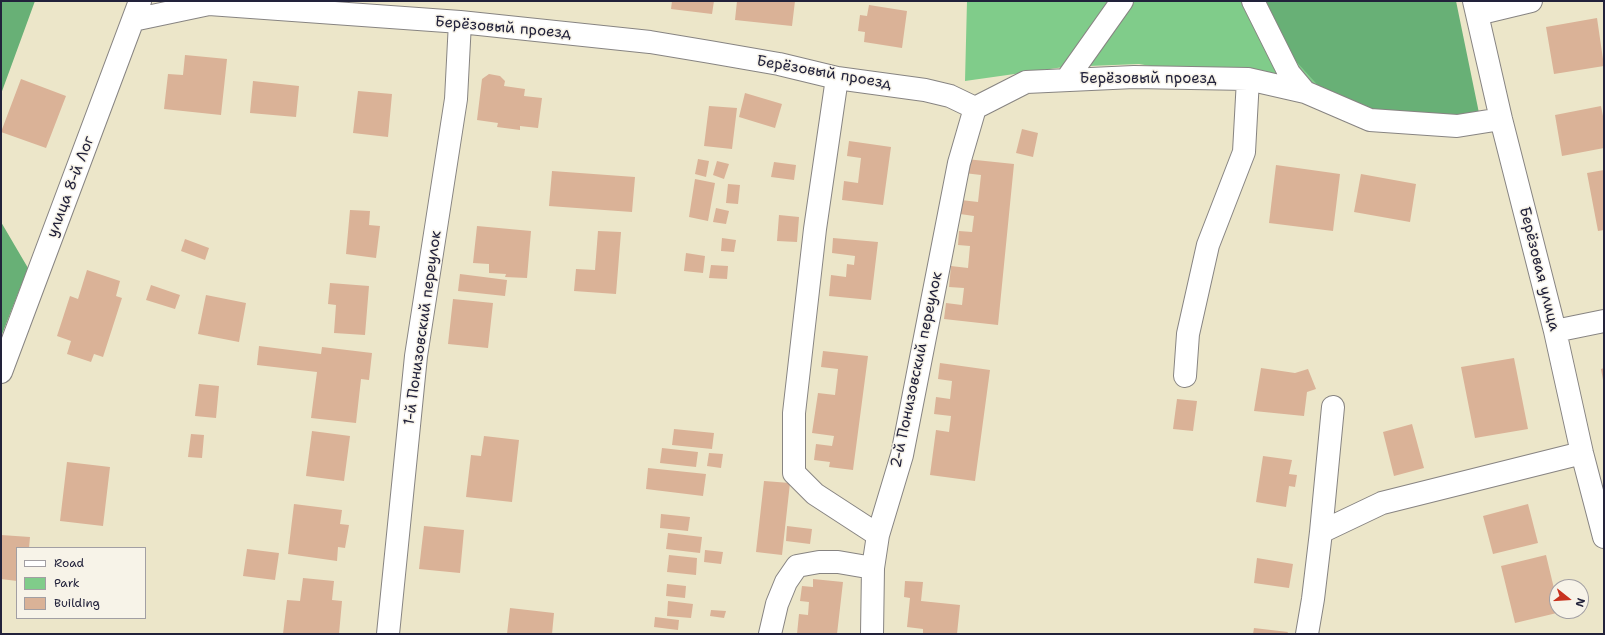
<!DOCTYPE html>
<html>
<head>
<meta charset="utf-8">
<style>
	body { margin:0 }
	#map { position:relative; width:1605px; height:635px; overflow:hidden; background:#ece6c9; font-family:"Shantell Sans",sans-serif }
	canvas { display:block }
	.frame { position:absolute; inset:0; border:2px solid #22223b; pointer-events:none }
	.legend { position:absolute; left:16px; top:547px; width:130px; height:72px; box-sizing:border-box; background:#f7f3e8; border:1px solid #a29fa3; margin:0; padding:5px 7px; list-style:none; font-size:12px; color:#22223b }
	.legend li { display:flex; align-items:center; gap:8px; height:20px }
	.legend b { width:20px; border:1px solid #a29fa3 }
	.north { position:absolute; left:1549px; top:579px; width:40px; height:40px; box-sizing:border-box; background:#f7f3e8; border:1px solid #a29fa3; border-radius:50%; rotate:107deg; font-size:11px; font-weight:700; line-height:16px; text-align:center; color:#22223b }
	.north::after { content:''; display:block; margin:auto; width:14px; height:18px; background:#c8321e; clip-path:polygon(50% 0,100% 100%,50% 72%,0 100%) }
</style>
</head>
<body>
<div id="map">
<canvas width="1605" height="635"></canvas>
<div class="frame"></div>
<ul class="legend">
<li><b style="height:5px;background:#fff"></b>Road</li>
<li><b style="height:11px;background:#80cc8a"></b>Park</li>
<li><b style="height:11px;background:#dab297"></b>Building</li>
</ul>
<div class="north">N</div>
</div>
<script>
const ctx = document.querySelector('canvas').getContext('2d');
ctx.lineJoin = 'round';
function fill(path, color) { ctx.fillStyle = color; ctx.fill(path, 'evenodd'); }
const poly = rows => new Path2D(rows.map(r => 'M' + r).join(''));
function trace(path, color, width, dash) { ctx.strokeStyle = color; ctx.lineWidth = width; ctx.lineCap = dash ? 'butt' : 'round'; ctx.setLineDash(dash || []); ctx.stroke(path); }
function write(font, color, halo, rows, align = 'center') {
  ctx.font = font + ' "Shantell Sans",sans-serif'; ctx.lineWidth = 3; ctx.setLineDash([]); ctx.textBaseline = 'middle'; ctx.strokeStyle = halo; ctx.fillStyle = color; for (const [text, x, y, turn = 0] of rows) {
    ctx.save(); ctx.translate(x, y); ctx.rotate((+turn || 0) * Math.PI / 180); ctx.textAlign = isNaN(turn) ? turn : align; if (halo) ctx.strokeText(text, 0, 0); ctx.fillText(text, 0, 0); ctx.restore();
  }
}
const green = poly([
	[967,1,1257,1,1324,92,1220,78,1139,64,1064,67,965,81]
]);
const forest = poly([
	[1,1,35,1,1,94],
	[1257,1,1456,1,1479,113,1457,123,1362,107,1324,92,1283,47],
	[1,222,28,268,1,337]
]);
const building = poly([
	[672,1,714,1,712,14,671,9],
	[737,1,795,1,792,26,735,20],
	[869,5,907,11,902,48,864,42,865,32,858,31,860,15,867,16],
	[1597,18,1604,66,1554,74,1546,27],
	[185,55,227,59,221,115,164,109,168,74,183,75],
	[489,74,500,76,505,81,504,86,525,89,524,96,542,98,538,128,520,126,520,130,497,127,498,123,477,120,482,79],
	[21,79,66,96,46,148,1,132],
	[253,81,299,86,296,117,250,113],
	[358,91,392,94,388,137,353,133],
	[745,93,782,104,775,128,739,117],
	[709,106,737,108,732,149,704,146],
	[1601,106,1604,121,1604,148,1562,156,1555,115],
	[1022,129,1038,133,1033,157,1016,153],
	[849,141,891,147,883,205,842,200,844,181,858,183,861,158,847,156],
	[698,159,709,161,706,177,695,174],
	[966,159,1014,164,998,325,944,319,946,303,962,305,964,288,949,287,951,266,968,268,970,246,958,245,959,231,972,232,974,216,960,214,961,200,978,202,981,175,964,173],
	[717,161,729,164,724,179,713,175],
	[774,162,796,165,794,180,771,177],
	[1276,165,1340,174,1333,231,1269,223],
	[1604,170,1604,230,1598,231,1587,173],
	[552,171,635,177,632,212,549,206],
	[1361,174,1416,184,1410,222,1354,212],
	[695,179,715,183,708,221,689,217],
	[728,184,740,185,738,204,726,203],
	[716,208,729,211,726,224,713,222],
	[350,210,370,211,369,225,380,226,376,258,346,254],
	[779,215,799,217,797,242,777,241],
	[477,226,531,231,527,278,505,277,506,274,489,273,489,264,473,263],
	[598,231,621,232,616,294,574,291,576,269,595,270],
	[722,238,736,240,734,252,721,251],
	[833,238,878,242,871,300,829,296,831,275,846,277,847,264,854,265,855,256,832,253],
	[185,239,209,248,205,260,181,251],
	[686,253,705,256,703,273,684,271],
	[711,265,728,266,727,279,709,278],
	[87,270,120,281,116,296,122,298,103,357,94,354,91,362,67,354,71,341,57,336,70,296,78,299],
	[460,274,507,280,505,296,458,291],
	[330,283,369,286,365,335,334,333,336,305,328,304],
	[151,285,180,295,175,309,146,300],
	[206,295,246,303,239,342,198,334],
	[453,299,493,303,488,348,448,344],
	[259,346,321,354,322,347,372,353,369,380,361,379,356,423,311,418,317,372,257,365],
	[823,351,868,356,853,470,829,467,830,462,814,460,816,444,832,446,834,436,812,433,818,393,835,395,838,369,821,367],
	[1514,358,1528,429,1475,438,1461,367],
	[940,363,990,370,975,481,930,475,936,430,949,432,951,416,934,414,936,397,950,399,952,381,938,379],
	[1261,368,1295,373,1308,369,1316,389,1307,392,1304,416,1254,411],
	[1604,368,1604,380,1603,380,1601,369],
	[199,384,219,386,216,418,195,416],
	[1177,399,1197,401,1193,431,1173,429],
	[1412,424,1424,468,1394,476,1383,432],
	[674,429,714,433,712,449,672,445],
	[312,431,350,436,344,481,306,476],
	[191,434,204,435,202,458,188,457],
	[484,436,519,440,512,502,466,497,471,455,481,456],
	[662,448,698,452,696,467,660,463],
	[709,453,723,454,721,468,707,466],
	[1263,456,1292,460,1289,474,1297,475,1295,487,1289,486,1286,507,1256,502],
	[67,462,110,467,103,526,60,521],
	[648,468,706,474,703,496,646,489],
	[764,481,790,483,782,555,756,552],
	[294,504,342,510,340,524,349,525,345,548,338,547,337,561,288,554],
	[1528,504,1538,543,1493,554,1483,516],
	[661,514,690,517,688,531,660,528],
	[424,526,464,530,460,573,419,569],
	[787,526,812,529,810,544,786,541],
	[668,533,702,537,700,553,666,549],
	[1,535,30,537,29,548,17,548,17,581,1,579],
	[247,549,279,553,275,580,243,576],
	[705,550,723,552,721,564,704,562],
	[669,555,697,558,696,575,667,572],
	[1546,555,1557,601,1557,611,1561,612,1515,623,1501,566],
	[1257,558,1293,564,1289,588,1254,583],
	[303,578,334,581,332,600,342,601,339,634,283,634,287,600,300,601],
	[813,579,843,582,837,634,797,634,799,614,808,615,809,602,800,601,802,586,813,587],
	[905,581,923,582,921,601,960,605,957,634,923,634,923,629,907,627,910,598,904,597],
	[667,584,686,586,685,598,666,596],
	[668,601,693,604,691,618,667,616],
	[510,608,554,613,552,634,507,634],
	[711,610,726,611,724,618,710,616],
	[655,617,679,620,678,630,654,627],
	[1254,628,1288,632,1287,634,1253,634]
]);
const minor = poly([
	[1253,1,1289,73,1305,92],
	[1474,1,1501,119,1555,331,1582,453,1604,537],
	[1477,14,1531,1],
	[133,20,209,4,460,22,650,42,710,52,779,64,837,78,925,90,950,96,975,108,1026,82,1134,77,1248,79,1305,92,1370,120,1457,126,1501,119],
	[837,78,815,229,794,413,794,473,815,494,878,535],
	[1066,80,1122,1],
	[1555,331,1604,321],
	[1,372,140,1],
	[1185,376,1188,334,1208,245,1244,152,1248,79],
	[1321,532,1333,407],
	[388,634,416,356,456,99,460,22],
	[770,634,777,604,786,582,797,566,819,562,838,562,873,568],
	[872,634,873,568,878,535,902,455,959,163,975,108],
	[1307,634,1313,599,1321,532,1382,503,1582,453]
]);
const streetNames = [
	["Берёзовый проезд",503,28,5],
	["Берёзовый проезд",824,73,10],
	["Берёзовый проезд",1148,79],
	["улица 8-й Лог",71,187,-69],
	["Берёзовая улица",1539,269,76],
	["1-й Понизовский переулок",423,328,-82],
	["2-й Понизовский переулок",917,370,-78]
];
fill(green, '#80cc8a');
fill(forest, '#68b076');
fill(building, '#dab297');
trace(minor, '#878482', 24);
trace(minor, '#fff', 22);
write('15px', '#22223b', '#f7f3e8', streetNames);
</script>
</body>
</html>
